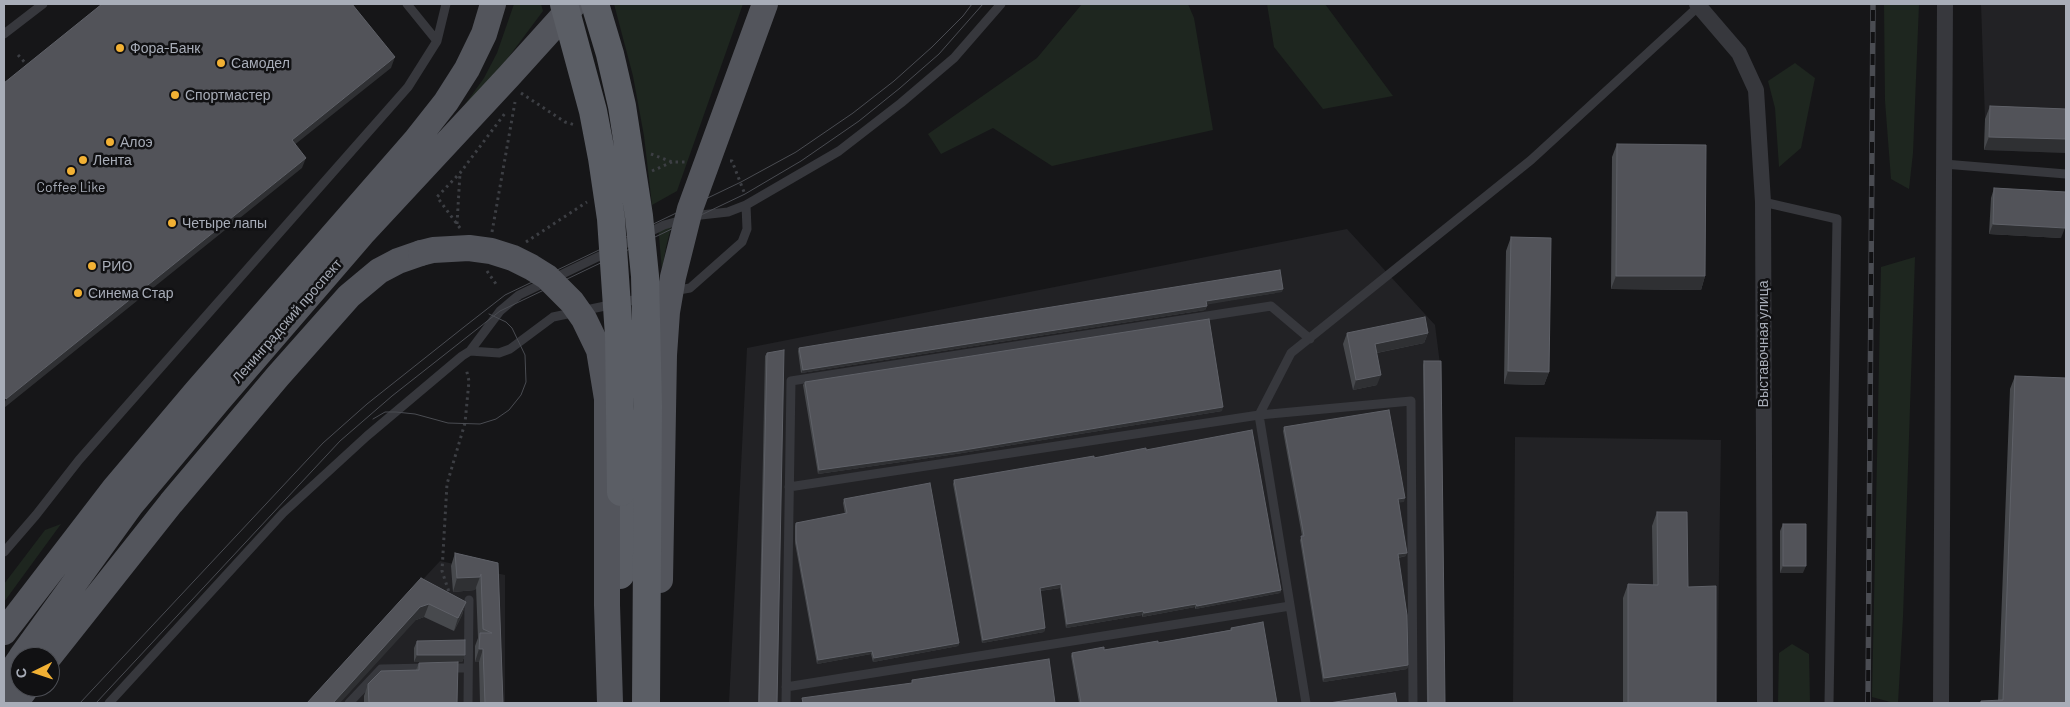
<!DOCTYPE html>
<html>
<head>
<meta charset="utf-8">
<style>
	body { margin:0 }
	#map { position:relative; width:2070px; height:707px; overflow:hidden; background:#161618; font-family:Barlow,sans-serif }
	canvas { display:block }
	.frame { position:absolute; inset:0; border:5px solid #a8adb8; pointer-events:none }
	.north { position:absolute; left:10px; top:647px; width:50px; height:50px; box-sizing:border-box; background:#111113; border:1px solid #4d4f55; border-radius:50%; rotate:266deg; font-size:14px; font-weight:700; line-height:20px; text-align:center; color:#a8adb8 }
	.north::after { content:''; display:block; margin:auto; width:18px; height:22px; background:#f2b134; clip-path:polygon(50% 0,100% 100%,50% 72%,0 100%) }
</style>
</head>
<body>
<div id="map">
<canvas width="2070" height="707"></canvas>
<div class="frame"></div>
<div class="north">С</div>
</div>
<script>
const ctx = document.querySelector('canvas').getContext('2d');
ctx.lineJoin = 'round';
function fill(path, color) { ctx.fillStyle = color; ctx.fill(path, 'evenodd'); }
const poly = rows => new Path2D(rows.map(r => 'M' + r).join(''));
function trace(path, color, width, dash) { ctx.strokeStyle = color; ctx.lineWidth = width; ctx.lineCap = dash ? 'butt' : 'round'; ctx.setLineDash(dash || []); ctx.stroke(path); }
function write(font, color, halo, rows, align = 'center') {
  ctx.font = font + ' Barlow,sans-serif'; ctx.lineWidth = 5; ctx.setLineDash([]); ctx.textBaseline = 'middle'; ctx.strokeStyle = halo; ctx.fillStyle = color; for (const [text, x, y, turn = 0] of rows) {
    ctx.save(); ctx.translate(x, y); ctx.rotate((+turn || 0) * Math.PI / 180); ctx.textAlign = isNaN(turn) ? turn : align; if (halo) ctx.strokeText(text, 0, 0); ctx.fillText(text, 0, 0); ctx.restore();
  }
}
const built = poly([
	[1981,4,2066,4,2066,153,1984,150,1985,119],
	[1347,229,1435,325,1440,364,1444,703,729,703,747,348],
	[1515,437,1721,440,1717,703,1513,703],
	[440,561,505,575,505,703,308,703]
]);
const green = poly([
	[514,4,541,4,543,11,496,74,456,117,484,78,497,53],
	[614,4,743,4,677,191,652,205,644,136,633,76],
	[1082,4,1188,4,1194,18,1213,130,1052,166,993,128,941,154,928,134,1037,58],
	[1267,4,1325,4,1393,96,1323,109,1274,47],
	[1884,4,1919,4,1913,153,1909,189,1891,179,1885,101],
	[1795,63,1815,78,1801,148,1779,167,1775,108,1768,81],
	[673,219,666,247,662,271,658,225],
	[1915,257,1903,617,1898,703,1894,703,1872,697,1881,267],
	[61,524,4,602,4,584,45,530],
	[1792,644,1809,654,1810,703,1778,703,1779,653]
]);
const path = poly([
	[18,55,28,66],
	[521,93,565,122,575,125],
	[651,154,672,162,686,162],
	[730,161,732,161,744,192],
	[652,171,672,162],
	[457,224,460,173],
	[460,228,437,197,460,173,506,112],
	[492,232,515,102],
	[526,242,587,202],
	[487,271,498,287],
	[452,596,450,595,442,571,447,484,465,423,469,381,466,368]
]);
const service = poly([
	[407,4,437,41],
	[4,34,43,4],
	[1944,164,2066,174],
	[1763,202,1837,219,1829,703],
	[673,291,690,288,742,242,747,229,746,205,839,151,901,103,954,58,1001,4],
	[470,351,500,311,519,295,664,225,701,215,728,212,746,205],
	[789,487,1259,415,1411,401,1413,703],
	[4,552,36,515,79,460,408,87,437,41,446,4],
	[447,668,468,668],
	[786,687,1290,606],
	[109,703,283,513,367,436,462,356,470,351,499,353,510,349,553,317,643,298],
	[349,703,381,669,427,668],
	[468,703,469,600],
	[786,703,791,381,1271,306,1310,339],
	[1306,703,1259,415,1291,353,1531,160,1699,6]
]);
const minor = poly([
	[1697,4,1739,53,1756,90,1763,202,1765,703],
	[1941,703,1945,4]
]);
const primary = poly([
	[4,632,114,489,196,392,416,140,446,102,467,69,484,34,493,4],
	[21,657,131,505,219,400,362,234,509,76,574,4],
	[49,657,171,503,278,376,349,296,379,271,398,261,421,253],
	[4,682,20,659],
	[15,703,27,687]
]);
const trunk = poly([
	[620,575,621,492]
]);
const tram = poly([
	[373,419,385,412,396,412,415,414,448,423,480,424,496,419,509,410,521,395,526,382,525,355,512,328,506,322,489,314],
	[80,703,323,443,367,404,464,327,505,295,741,182,796,152,853,113,894,81,932,47,963,16,972,4],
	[96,703,340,441,392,396,500,311,745,194,801,161,859,121,900,88,939,54,983,4]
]);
const rail = poly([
	[1868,703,1873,4]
]);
const primaryBridge = poly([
	[421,253,433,250,469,248,491,251,513,258,531,267,547,277,572,302,584,319,599,350,607,399,607,605,610,703],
	[660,580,664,355,667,312,673,277,690,209,765,4]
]);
const trunkBridge = poly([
	[564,4,593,111,602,158,611,219,619,336,621,492],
	[595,4,610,54,622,106,639,216,645,276,648,406,646,703]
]);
const wall = poly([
	[1990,106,2066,109,1984,150,1985,119],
	[1617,144,1705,276,1701,290,1611,289,1612,157],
	[1994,188,2061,238,1989,234,1991,198],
	[1511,237,1549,372,1544,385,1504,384,1506,251],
	[1282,292,1206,304,1207,306,1205,310,801,373,798,351,799,348],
	[1347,333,1428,333,1424,343,1377,353,1377,385,1353,390,1343,344],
	[767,353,777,703,758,703,765,356],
	[1424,361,1445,703,1427,703,1423,365],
	[2015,376,2066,703,1980,703,1981,701,1998,701,2010,389],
	[805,382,1222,411,956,454,818,474,803,385],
	[1284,427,1404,502,1399,502,1406,556,1398,558,1408,665,1407,669,1323,682,1300,540,1302,536,1283,431],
	[1146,450,1281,590,1280,593,1195,609,1195,607,1142,617,1142,615,1066,628,1060,588,1040,591,1045,628,1044,632,982,643,953,484,954,480],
	[844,499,959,643,958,646,873,662,871,654,817,664,795,543,795,526,796,523,845,514,843,503],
	[1657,512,1688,587,1716,703,1623,703,1623,598,1628,584,1653,585,1652,526],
	[1783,524,1803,573,1780,573,1780,531],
	[455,553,498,563,503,703,480,703,479,662,475,662,475,646,478,638,476,587,475,590,453,592,451,566],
	[421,578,466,602,462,615,454,631,424,617,416,620],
	[1231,628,1277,703,1079,703,1071,656,1072,653,1104,650,1158,643,1230,630],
	[417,641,465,655,462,662,414,662,414,648],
	[419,663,457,703,364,703,364,696,368,684,416,670]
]);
const shadedWall = poly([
	[395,57,391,68,288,150,292,140],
	[1989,137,2066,139,2066,153,1984,150],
	[306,158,302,168,4,408,4,404,6,399],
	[1993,224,2065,228,2061,238,1989,234],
	[1616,276,1705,276,1701,290,1611,289],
	[1283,289,1282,292,1205,305,1206,301],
	[1207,306,1205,310,801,373,803,370],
	[1428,333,1424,343,1371,354,1375,344],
	[1508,371,1549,372,1544,385,1504,384],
	[1381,375,1377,385,1353,390,1356,380],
	[1223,407,1222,411,956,454,818,474,819,470],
	[1405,498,1404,502,1397,503,1398,499],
	[1407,553,1406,556,1396,558,1398,554],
	[1783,566,1806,566,1803,573,1780,573],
	[481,574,475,590,453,592,457,578],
	[1061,584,1060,588,1038,591,1040,588],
	[1281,590,1280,593,1195,609,1197,606],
	[466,602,462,615,454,631,458,618],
	[429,604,424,617,416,620,340,703,333,703,420,607],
	[1196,604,1195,607,1142,617,1144,613],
	[1143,611,1142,615,1066,628,1067,624],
	[1045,628,1044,632,982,643,983,640],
	[959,643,958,646,873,662,874,658],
	[479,649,483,649,479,662,475,662],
	[872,651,871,654,817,664,818,660],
	[417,655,465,655,462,662,414,662],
	[1408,665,1407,669,1323,682,1324,678]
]);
const building = poly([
	[102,4,352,4,395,57,292,140,306,158,6,399,4,396,4,83,102,4],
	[1990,106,2066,109,2066,139,1989,137,1990,106],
	[1617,144,1706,145,1705,276,1616,276,1617,144],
	[1994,188,2066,192,2065,228,1993,224,1994,188],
	[1511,237,1551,238,1549,372,1508,371,1511,237],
	[1280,270,1283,289,1206,301,1207,306,803,370,799,348,1280,270],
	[1425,317,1428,333,1375,344,1381,375,1356,380,1347,333,1425,317],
	[1209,319,1223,407,958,451,819,470,805,382,1209,319],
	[784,350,777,703,759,703,767,353,784,350],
	[1424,361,1441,361,1445,703,1428,703,1424,361],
	[2015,376,2066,378,2066,703,1981,703,1981,701,2003,700,2015,376],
	[1389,410,1405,498,1398,499,1407,553,1398,554,1407,615,1408,665,1324,678,1301,536,1304,536,1284,427,1389,410],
	[1252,430,1281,590,1197,606,1196,604,1144,613,1143,611,1067,624,1061,584,1040,588,1045,628,983,640,954,480,1094,456,1094,458,1146,448,1146,450,1252,430],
	[930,483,959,643,874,658,872,651,818,660,796,540,796,523,847,513,844,499,930,483],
	[1657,512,1687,512,1688,587,1716,586,1716,703,1628,703,1628,584,1658,585,1657,512],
	[1783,524,1806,524,1806,566,1783,566,1783,524],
	[455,553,498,563,503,703,485,703,483,649,479,649,480,633,492,633,483,629,481,574,480,577,457,578,455,553],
	[421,578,466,602,458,618,429,604,420,607,333,703,307,703,421,578],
	[1263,622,1277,703,1081,703,1072,653,1104,647,1104,650,1158,641,1158,643,1232,630,1231,628,1263,622],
	[465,640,465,655,417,655,417,641,465,640],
	[1049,659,1055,703,803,703,802,698,912,683,912,680,1049,659],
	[458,662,457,703,369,703,368,684,381,671,419,670,419,663,458,662],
	[1395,693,1397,703,1329,703,1395,693]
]);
const markers = [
	[120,48,5,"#f2b134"],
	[221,63,5,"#f2b134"],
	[175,95,5,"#f2b134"],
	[110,142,5,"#f2b134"],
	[83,160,5,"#f2b134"],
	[71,171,5,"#f2b134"],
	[172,223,5,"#f2b134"],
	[92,266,5,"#f2b134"],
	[78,293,5,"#f2b134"]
];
const poiNames = [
	["Фора-Банк",130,48],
	["Самодел",231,63],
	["Спортмастер",185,95],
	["Алоэ",120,142],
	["Лента",93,160],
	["Coffee Like",71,187,"center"],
	["Четыре лапы",182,223],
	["РИО",102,266],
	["Синема Стар",88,293]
];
const streetNames = [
	["Ленинградский проспект",287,321,-49],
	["Выставочная улица",1763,344,-90]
];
fill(built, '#222225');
fill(green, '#1e261f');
trace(path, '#3d3f44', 3, [2.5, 4]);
trace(service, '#37383d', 9);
trace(minor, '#37383d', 16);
trace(primary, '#53555c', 26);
trace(trunk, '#5b5e65', 28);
trace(tram, '#4a4c52', 1);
trace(rail, '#4a4c52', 5.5);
trace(rail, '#111113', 4, [11]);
trace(primaryBridge, '#53555c', 26);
trace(trunkBridge, '#5b5e65', 28);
fill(wall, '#47494d');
fill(shadedWall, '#2f3033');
fill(building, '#525359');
trace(building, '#5f6168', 1);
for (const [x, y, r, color] of markers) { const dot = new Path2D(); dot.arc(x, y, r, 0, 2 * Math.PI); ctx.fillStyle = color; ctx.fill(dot); trace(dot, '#111113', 2); }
write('14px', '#a8adb8', '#111113', poiNames, 'left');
write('14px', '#a8adb8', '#111113', streetNames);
</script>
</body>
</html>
